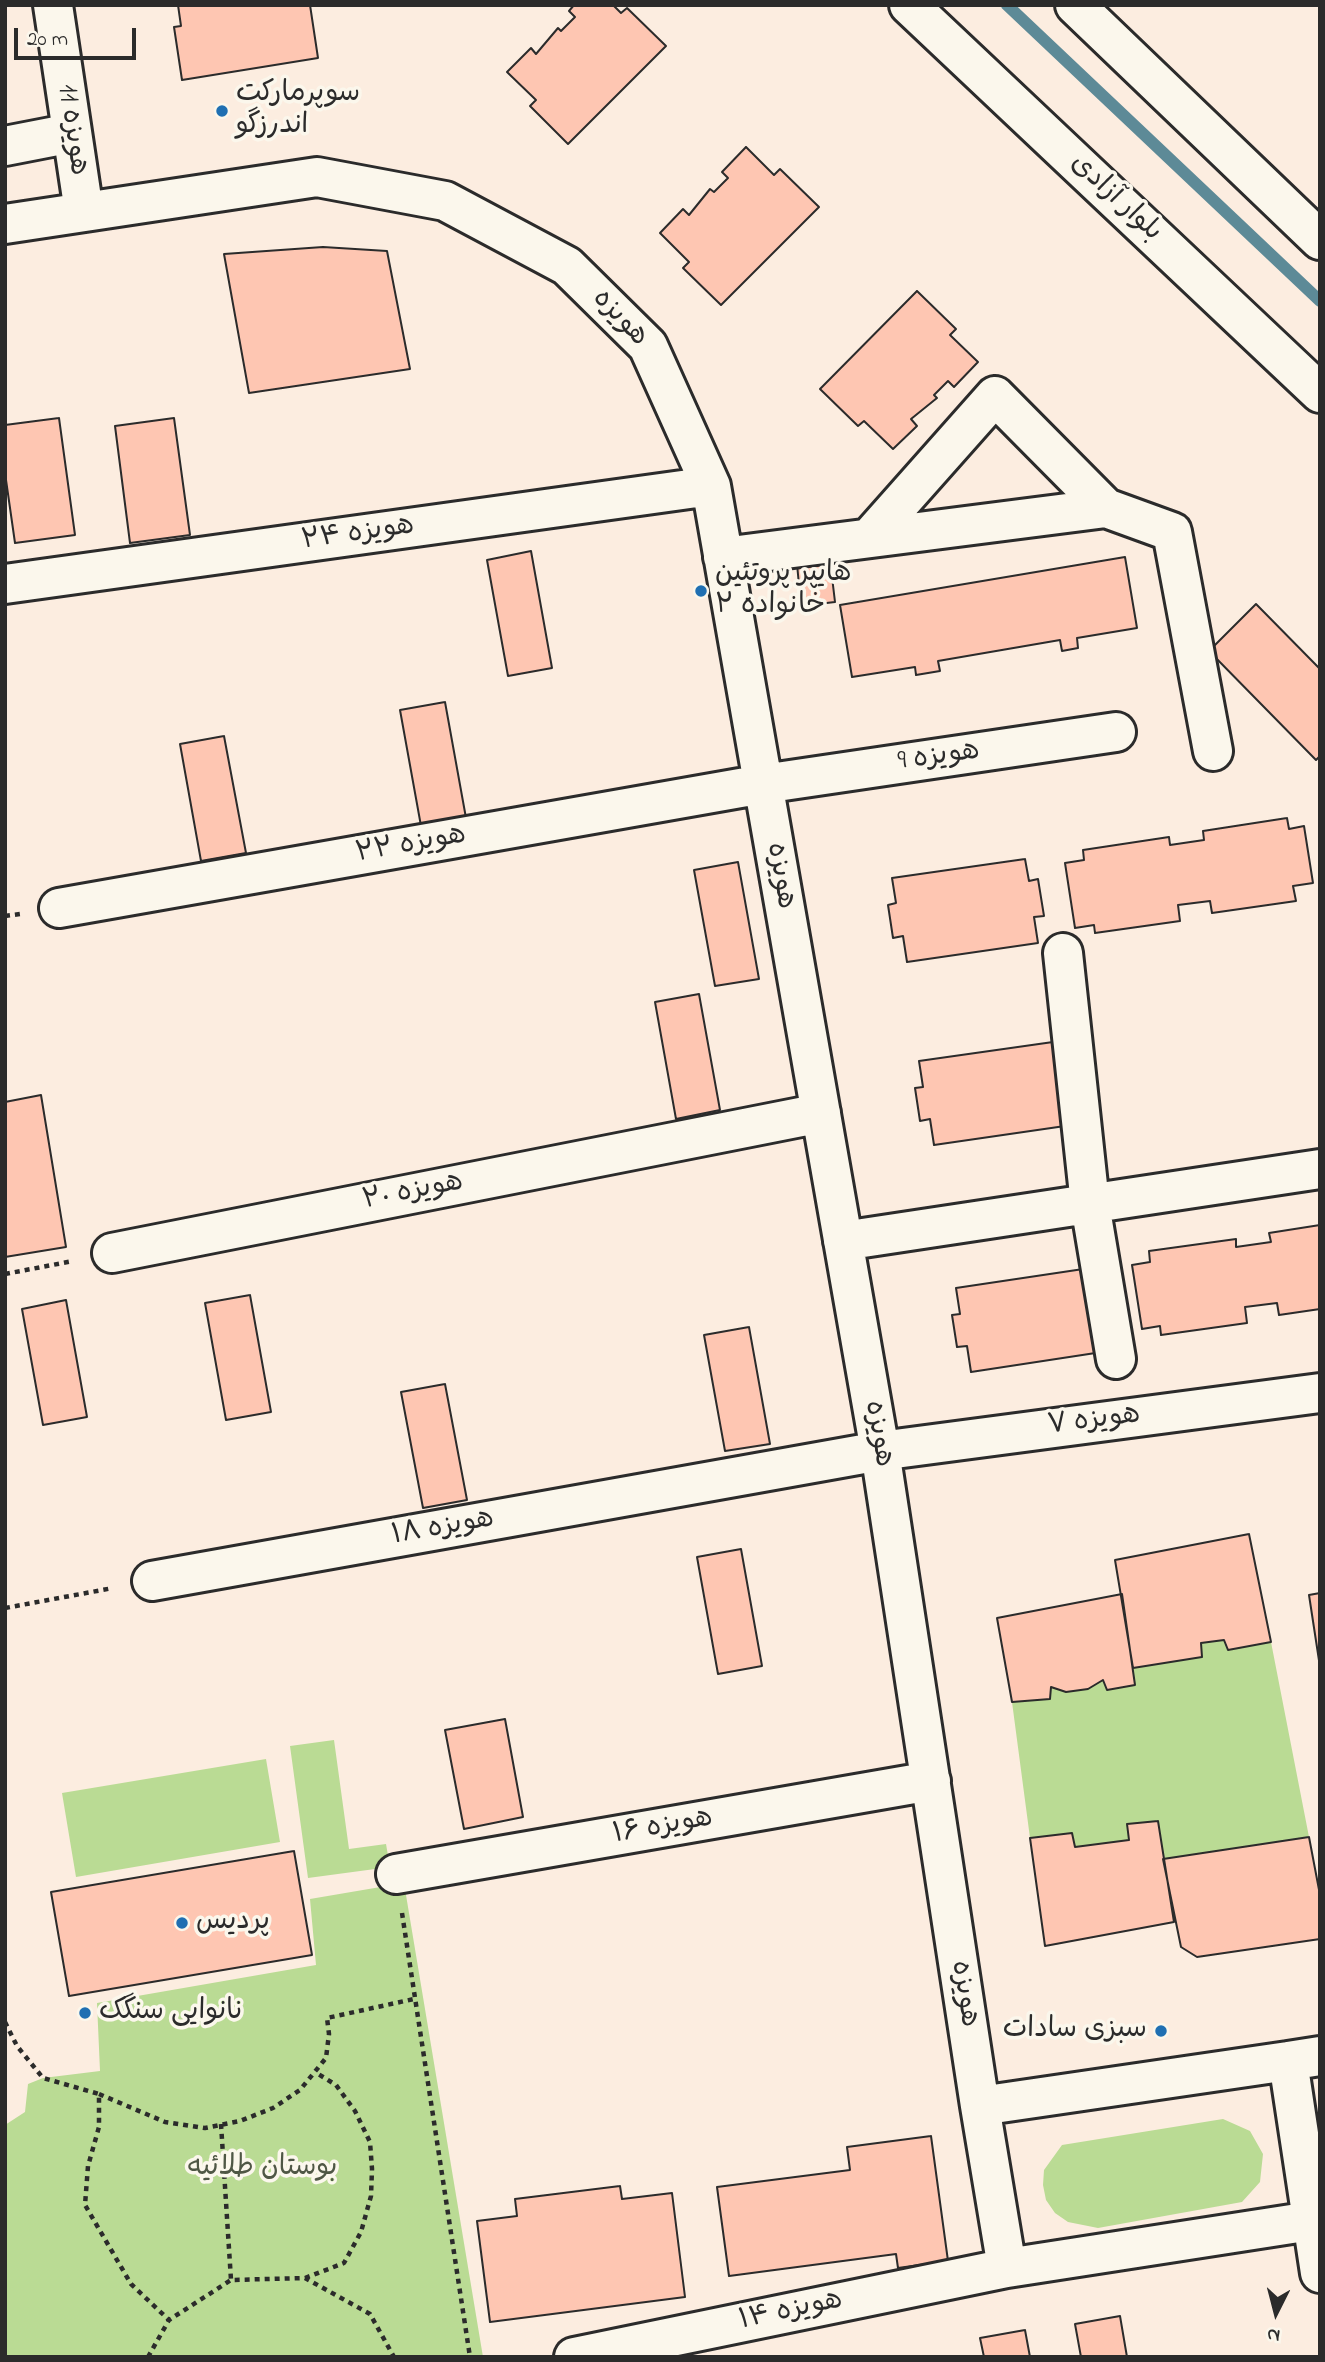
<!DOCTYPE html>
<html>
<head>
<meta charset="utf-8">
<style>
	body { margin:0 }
	#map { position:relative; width:1325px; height:2362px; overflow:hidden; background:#fcede0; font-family:"Indie Flower",sans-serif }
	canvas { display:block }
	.frame { position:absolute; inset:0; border:7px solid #2b2b2b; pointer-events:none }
	.north { position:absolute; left:1241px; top:2278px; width:70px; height:70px; -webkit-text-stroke:5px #fbf7ec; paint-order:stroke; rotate:186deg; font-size:19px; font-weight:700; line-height:28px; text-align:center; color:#2b2b2b }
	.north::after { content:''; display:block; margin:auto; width:24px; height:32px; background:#2b2b2b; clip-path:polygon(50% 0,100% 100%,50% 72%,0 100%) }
	.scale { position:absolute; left:14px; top:28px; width:122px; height:32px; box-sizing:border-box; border:4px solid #2b2b2b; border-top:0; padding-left:9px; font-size:21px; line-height:24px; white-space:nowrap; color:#2b2b2b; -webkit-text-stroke:5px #fbf7ec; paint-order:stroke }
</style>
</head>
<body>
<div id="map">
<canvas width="1325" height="2362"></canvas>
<div class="frame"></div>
<div class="north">N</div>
<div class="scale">20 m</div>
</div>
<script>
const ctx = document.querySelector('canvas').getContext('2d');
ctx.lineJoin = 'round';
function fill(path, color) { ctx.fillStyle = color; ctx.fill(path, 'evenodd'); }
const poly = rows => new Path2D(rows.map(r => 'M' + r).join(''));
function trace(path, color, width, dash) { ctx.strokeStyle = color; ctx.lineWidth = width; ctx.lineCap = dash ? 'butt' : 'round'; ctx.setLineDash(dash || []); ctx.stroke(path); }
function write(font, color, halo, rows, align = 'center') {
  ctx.font = font + ' "Indie Flower","Playpen Sans Arabic",sans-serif'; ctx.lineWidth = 7; ctx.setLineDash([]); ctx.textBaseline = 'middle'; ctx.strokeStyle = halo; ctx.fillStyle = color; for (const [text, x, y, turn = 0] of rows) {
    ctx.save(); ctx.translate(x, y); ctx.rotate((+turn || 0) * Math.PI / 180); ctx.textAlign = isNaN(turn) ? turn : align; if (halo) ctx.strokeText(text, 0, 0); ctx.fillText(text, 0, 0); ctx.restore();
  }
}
const green = poly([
	[1224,1640,1229,1650,1271,1642,1309,1837,1163,1859,1158,1821,1128,1824,1129,1840,1075,1847,1072,1833,1030,1838,1012,1702,1050,1699,1051,1687,1067,1692,1088,1689,1103,1680,1107,1690,1134,1685,1133,1668,1201,1657,1201,1643],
	[334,1740,349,1849,386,1844,390,1867,308,1878,290,1746],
	[266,1759,280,1842,76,1877,62,1793],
	[404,1883,483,2357,5,2357,5,2125,25,2112,28,2084,43,2078,100,2071,97,2003,316,1965,310,1899],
	[1223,2119,1250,2131,1263,2154,1260,2182,1242,2202,1098,2228,1068,2222,1055,2213,1046,2200,1043,2185,1044,2170,1062,2145]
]);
const stream = poly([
	[1007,5,1320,301]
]);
const building = poly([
	[178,5,310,5,318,58,182,80,174,27,181,26,178,5],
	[574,5,613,5,621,13,627,8,666,46,568,144,530,106,536,100,507,72,531,48,536,54,558,28,561,31,575,17,569,11,574,5],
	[746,147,774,175,780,169,819,207,721,305,683,268,689,262,660,233,683,209,689,215,710,189,714,192,728,178,722,172,746,147],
	[323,247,387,251,410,369,249,393,224,254,323,247],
	[917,291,956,329,950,335,978,362,954,387,948,381,934,395,937,398,911,419,917,426,893,449,864,421,858,426,820,389,917,291],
	[59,418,75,535,15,543,5,473,5,425,59,418],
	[174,418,190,535,130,543,115,426,174,418],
	[531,551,552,668,508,676,487,560,531,551],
	[1125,557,1137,628,1077,638,1078,648,1062,651,1060,640,938,661,940,671,916,675,915,667,852,677,840,605,1125,557],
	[830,560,835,602,801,606,797,564,830,560],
	[1256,604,1320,669,1320,756,1316,760,1209,651,1256,604],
	[445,702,466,818,421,826,400,710,445,702],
	[224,736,246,853,201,861,180,744,224,736],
	[1287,818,1289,829,1304,826,1313,883,1293,886,1296,901,1212,913,1210,901,1178,905,1180,921,1095,933,1094,925,1075,928,1065,863,1084,860,1083,850,1169,837,1170,845,1204,840,1203,831,1287,818],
	[1025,859,1029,881,1038,879,1044,916,1034,917,1038,943,907,962,903,936,893,938,888,905,896,903,892,878,1025,859],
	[738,862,759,979,715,986,694,870,738,862],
	[699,994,720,1110,676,1119,655,1002,699,994],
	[1053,1042,1065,1126,934,1145,930,1119,920,1121,915,1088,923,1087,919,1061,1053,1042],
	[41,1095,66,1247,5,1257,5,1102,41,1095],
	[1320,1225,1320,1309,1279,1315,1277,1303,1245,1307,1247,1323,1161,1335,1160,1326,1142,1329,1132,1265,1150,1262,1149,1251,1236,1239,1236,1247,1271,1242,1269,1233,1320,1225],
	[1090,1268,1102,1352,971,1372,967,1346,957,1347,952,1315,960,1314,956,1288,1090,1268],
	[250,1295,271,1412,226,1420,205,1303,250,1295],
	[66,1300,87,1417,43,1425,22,1309,66,1300],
	[749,1327,770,1444,725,1451,704,1335,749,1327],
	[445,1384,467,1500,423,1508,401,1392,445,1384],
	[1249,1534,1271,1642,1228,1650,1224,1640,1201,1643,1202,1657,1133,1668,1115,1560,1249,1534],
	[741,1549,762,1666,718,1674,697,1557,741,1549],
	[1320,1593,1320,1667,1309,1595,1320,1593],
	[1122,1594,1135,1685,1107,1690,1103,1680,1088,1689,1066,1692,1051,1687,1050,1699,1012,1702,997,1618,1122,1594],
	[505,1719,523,1817,464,1829,445,1730,505,1719],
	[1158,1821,1174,1922,1045,1946,1030,1838,1072,1833,1075,1847,1129,1840,1127,1824,1158,1821],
	[1309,1837,1320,1895,1320,1939,1197,1957,1181,1947,1163,1859,1309,1837],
	[294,1851,312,1955,69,1996,51,1892,294,1851],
	[931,2136,948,2261,898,2268,896,2254,729,2276,717,2187,850,2170,847,2147,931,2136],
	[620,2186,622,2199,672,2193,685,2297,490,2322,477,2221,517,2216,515,2199,620,2186],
	[1120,2316,1127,2357,1081,2357,1075,2324,1120,2316],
	[1025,2330,1030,2357,984,2357,980,2338,1025,2330]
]);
const path = poly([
	[5,916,20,914],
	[5,1274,73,1261],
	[5,1608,113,1588],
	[402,1913,470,2357],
	[5,2022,17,2046,43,2078,99,2094,99,2127,88,2166,85,2205,131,2284,169,2320],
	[99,2094,165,2122,205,2128,240,2121,273,2108,300,2090,326,2058,329,2034,327,2018,414,1999],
	[221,2124,231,2280],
	[305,2278,344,2263,361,2232,371,2196,372,2169,370,2142,355,2111,336,2085,315,2072],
	[148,2357,169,2320,231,2280,305,2278,370,2314,394,2357]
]);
const minor = poly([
	[53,5,84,212],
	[5,146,72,133],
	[5,224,317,177,445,201,567,266,648,346,711,486,880,1451,980,2106],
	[870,537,995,396,1106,508],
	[723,557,1106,508,1172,532,1213,751],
	[5,584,711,486],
	[59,908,763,784,1116,732],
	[1063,953,1090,1204,1116,1359],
	[843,1241,1320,1169],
	[112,1253,821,1113],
	[152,1581,880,1451,1320,1393],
	[396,1874,931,1781],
	[1288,2061,1320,2056],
	[1311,2221,1007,2268,980,2106,1288,2061,1320,2273],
	[574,2357,1007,2268]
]);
const major = poly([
	[909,5,1320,393],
	[1075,5,1320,240]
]);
const markers = [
	[222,111,7,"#1f6fb2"],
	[701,591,7,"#1f6fb2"],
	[182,1923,7,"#1f6fb2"],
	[85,2013,7,"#1f6fb2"],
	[1161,2031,7,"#1f6fb2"]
];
const poiNames = [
	["سوپرمارکت",236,95],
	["اندرزگو",236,127],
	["هایپر پروتئین",715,575],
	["خانواده ۲",715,607],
	["پردیس",196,1923],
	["نانوایی سنگک",99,2013],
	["سبزی سادات",1147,2031,"right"]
];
const streetNames = [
	["هویزه 11",71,130,82],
	["بلوار آزادی",1115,199,43],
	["هویزه",619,319,46],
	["هویزه ‍۲۴",358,535,-8],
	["هویزه 9",939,758,-8],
	["هویزه ‍۲۲",411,846,-10],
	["هویزه",779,876,80],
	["هویزه ‍۲۰",413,1193,-11],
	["هویزه ۷",1094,1422,-7],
	["هویزه",877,1434,80],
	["هویزه ‍۱۸",443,1529,-10],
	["هویزه ‍۱۶",663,1828,-10],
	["هویزه",963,1994,81],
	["هویزه ۱۴",791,2312,-12]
];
const parkNames = [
	["بوستان طلائیه",262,2169]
];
fill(green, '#badb94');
trace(stream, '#5d8a97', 12);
fill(building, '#fec6b2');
trace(building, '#2b2b2b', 2);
trace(minor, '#2b2b2b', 44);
trace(major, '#2b2b2b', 44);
trace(path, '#2b2b2b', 4.5, [5, 5]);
trace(minor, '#fbf7ec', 38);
trace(major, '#fbf7ec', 38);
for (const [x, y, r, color] of markers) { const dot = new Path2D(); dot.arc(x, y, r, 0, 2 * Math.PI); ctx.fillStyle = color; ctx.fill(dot); trace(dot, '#fbf7ec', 2.5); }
write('28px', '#2b2b2b', '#fbf7ec', poiNames, 'left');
write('28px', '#2b2b2b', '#fbf7ec', streetNames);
write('28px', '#4f5745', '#fbf7ec', parkNames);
</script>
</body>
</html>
